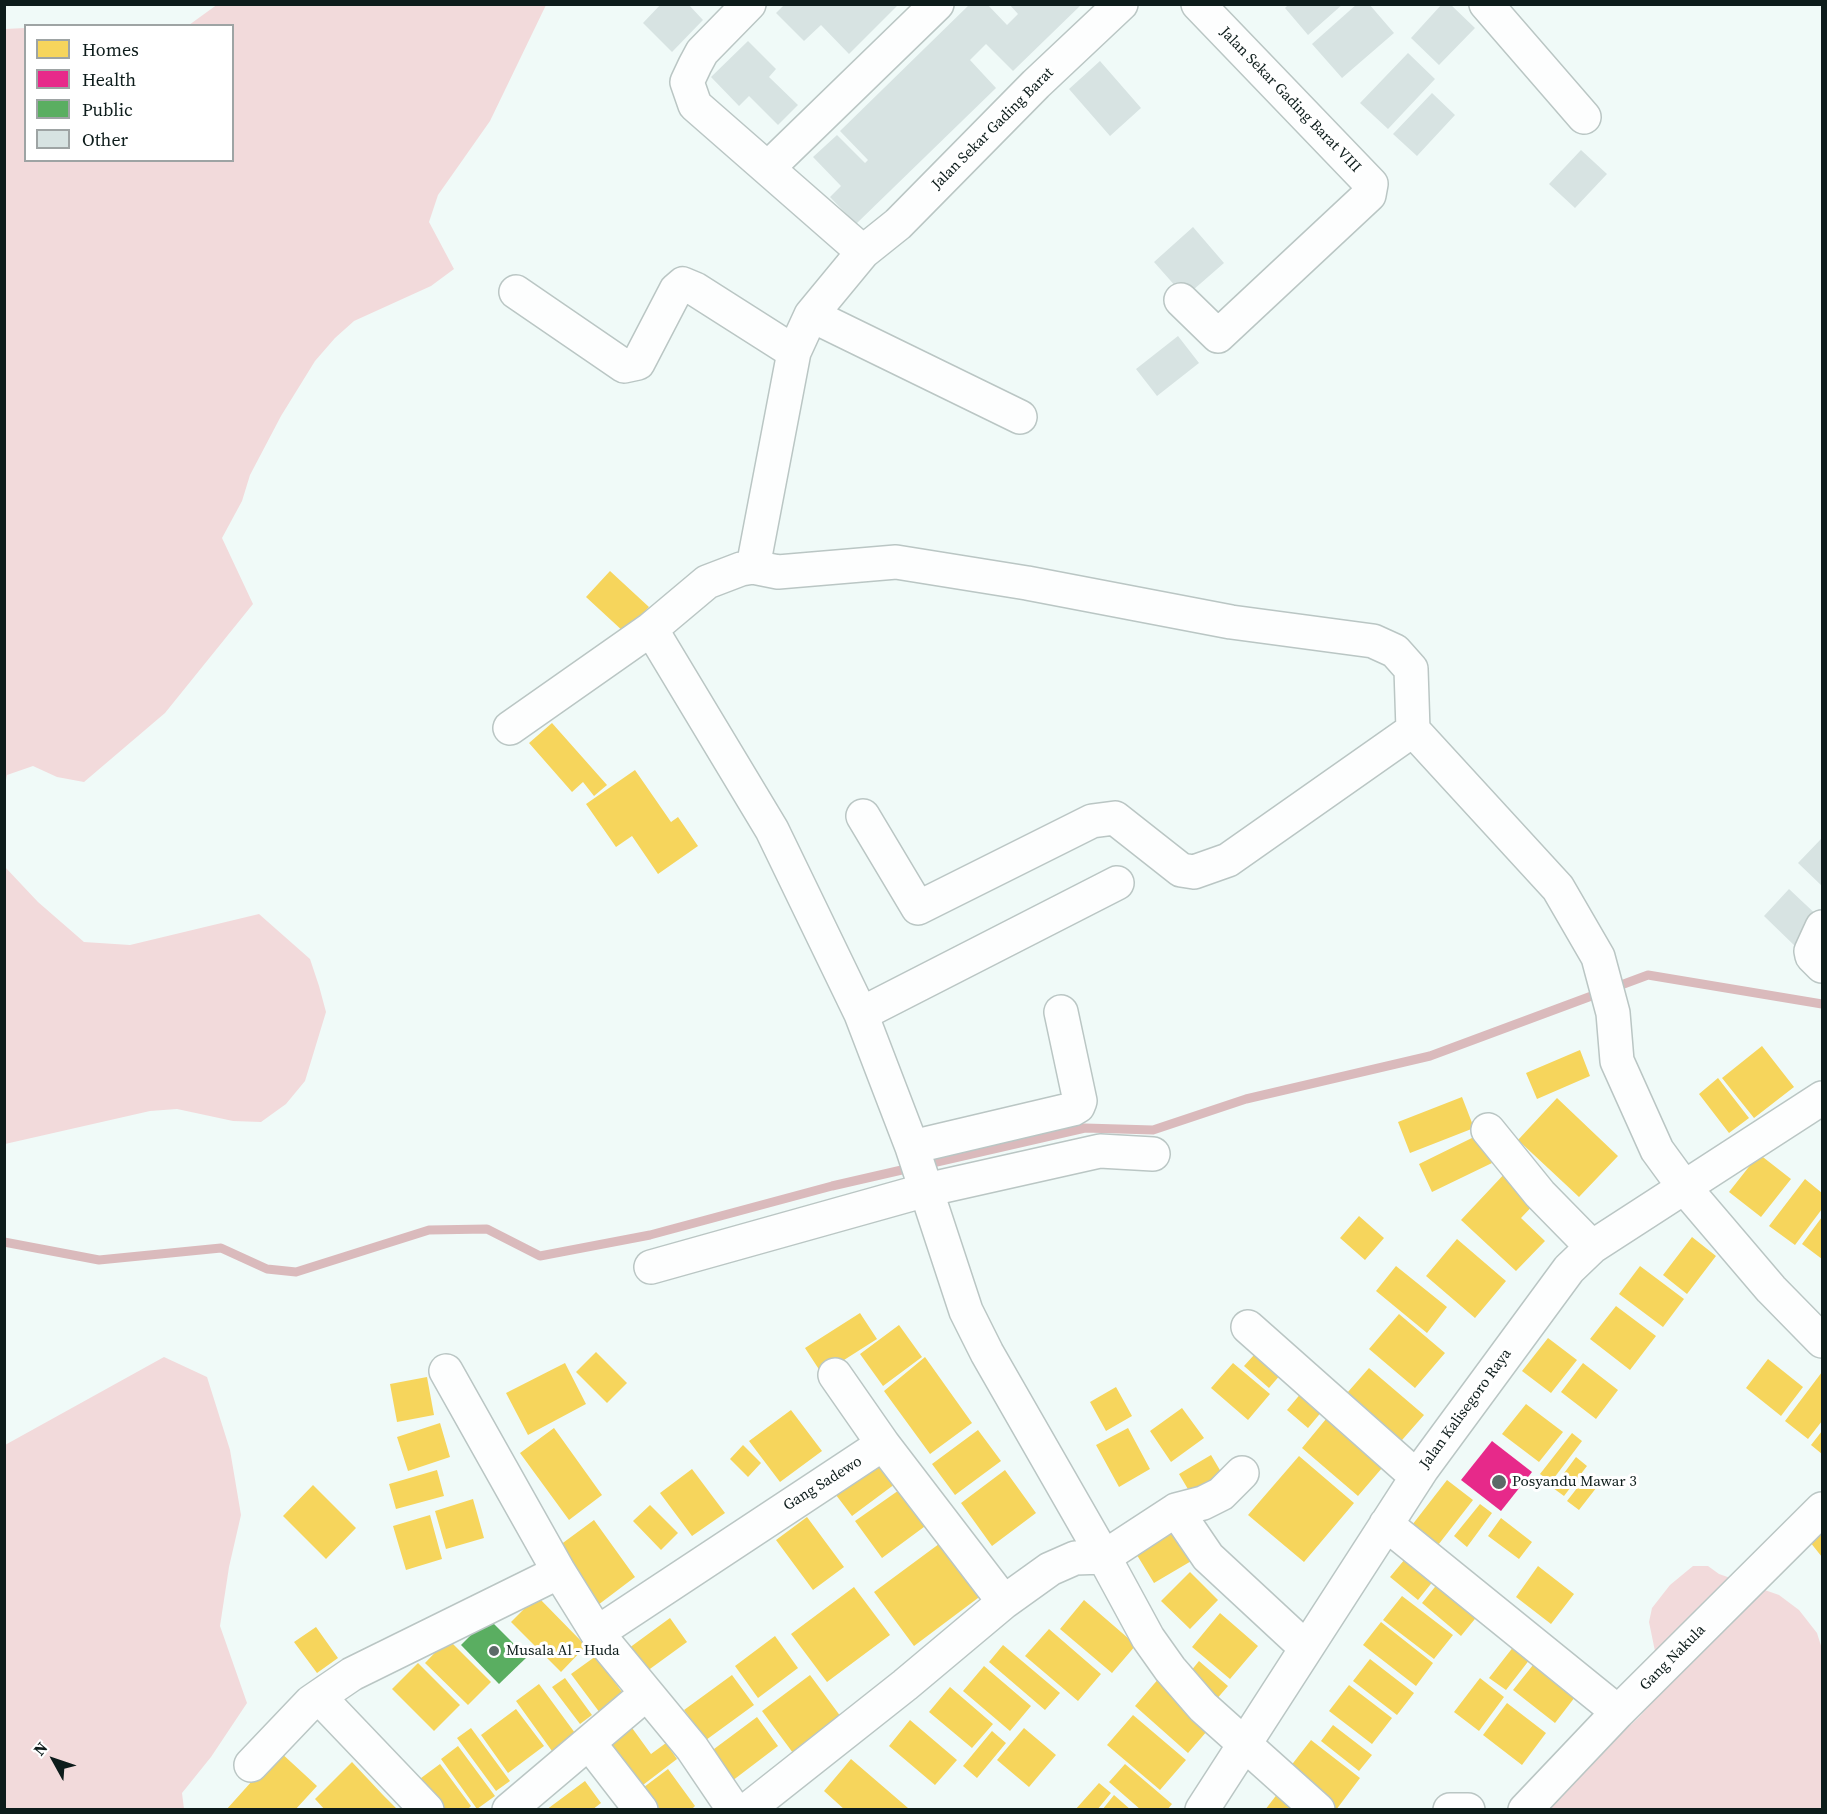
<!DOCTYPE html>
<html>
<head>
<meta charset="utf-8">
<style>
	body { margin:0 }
	#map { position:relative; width:1827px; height:1814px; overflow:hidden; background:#f0faf8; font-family:"Source Serif 4",serif }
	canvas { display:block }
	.frame { position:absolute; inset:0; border:6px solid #0d1c1b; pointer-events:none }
	.legend { position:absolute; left:24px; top:24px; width:210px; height:138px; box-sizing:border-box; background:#fff; border:2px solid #9ea4a4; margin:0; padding:8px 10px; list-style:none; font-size:18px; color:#0d1c1b }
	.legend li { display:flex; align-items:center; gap:12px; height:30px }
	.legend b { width:30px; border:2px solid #9ea4a4 }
	.north { position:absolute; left:24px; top:1730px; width:60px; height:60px; -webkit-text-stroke:4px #fff; paint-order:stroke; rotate:310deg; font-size:16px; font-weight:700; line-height:24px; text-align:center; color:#0d1c1b }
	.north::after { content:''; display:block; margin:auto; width:21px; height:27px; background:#0d1c1b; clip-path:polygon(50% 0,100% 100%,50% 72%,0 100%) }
</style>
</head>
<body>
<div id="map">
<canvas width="1827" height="1814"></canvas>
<div class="frame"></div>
<ul class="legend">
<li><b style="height:16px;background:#f6d55c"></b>Homes</li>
<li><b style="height:16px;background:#e7298a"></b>Health</li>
<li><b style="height:16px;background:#5aae61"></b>Public</li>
<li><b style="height:16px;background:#d7e3e2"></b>Other</li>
</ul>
<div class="north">N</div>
</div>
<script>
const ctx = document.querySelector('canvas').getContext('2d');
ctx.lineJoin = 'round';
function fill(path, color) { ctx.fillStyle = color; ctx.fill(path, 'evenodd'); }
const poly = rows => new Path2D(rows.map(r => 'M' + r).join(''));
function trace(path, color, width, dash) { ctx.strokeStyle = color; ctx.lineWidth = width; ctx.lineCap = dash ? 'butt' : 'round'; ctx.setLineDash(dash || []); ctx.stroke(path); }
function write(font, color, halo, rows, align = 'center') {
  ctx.font = font + ' "Source Serif 4",serif'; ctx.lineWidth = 6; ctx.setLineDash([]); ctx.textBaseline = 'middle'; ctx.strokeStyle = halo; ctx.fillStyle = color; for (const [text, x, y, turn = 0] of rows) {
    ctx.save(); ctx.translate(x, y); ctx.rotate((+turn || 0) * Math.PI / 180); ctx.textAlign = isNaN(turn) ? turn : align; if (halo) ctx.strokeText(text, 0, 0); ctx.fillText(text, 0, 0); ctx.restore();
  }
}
const green = poly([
	[218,4,546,5,490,121,438,195,429,222,454,269,431,286,354,321,335,338,315,361,281,416,250,475,242,501,222,538,253,604,165,713,84,782,57,777,33,766,7,775,5,785,5,29,25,28,26,160,232,160,232,26,189,25],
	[5,867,38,902,84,942,130,945,259,914,310,959,319,986,326,1012,305,1081,286,1104,261,1122,233,1121,177,1109,150,1111,5,1144],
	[164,1357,207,1377,230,1450,241,1515,229,1567,220,1626,247,1703,211,1757,182,1793,184,1809,5,1809,5,1445],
	[1693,1566,1708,1566,1719,1574,1779,1595,1799,1610,1817,1633,1822,1649,1822,1809,1540,1810,1639,1717,1663,1690,1649,1622,1652,1608,1670,1585]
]);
const homes = poly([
	[610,571,649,607,625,633,586,597],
	[552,723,607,785,594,796,583,782,572,792,529,743],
	[635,770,671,822,678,817,698,846,658,874,632,836,616,847,586,804],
	[1762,1046,1794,1087,1754,1118,1722,1078],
	[1580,1050,1590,1076,1537,1099,1526,1073],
	[1718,1078,1749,1118,1729,1133,1699,1094],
	[1462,1097,1474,1128,1410,1153,1398,1122],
	[1557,1098,1618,1156,1579,1197,1518,1140],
	[1478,1135,1492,1163,1432,1192,1419,1164],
	[1759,1154,1791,1179,1761,1217,1729,1192],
	[1508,1170,1539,1199,1521,1218,1545,1241,1516,1271,1461,1220],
	[1805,1179,1822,1193,1822,1209,1795,1245,1769,1226],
	[1359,1216,1384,1238,1365,1260,1340,1238],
	[1822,1217,1822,1259,1802,1244],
	[1692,1237,1716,1256,1687,1294,1663,1275],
	[1457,1239,1506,1281,1475,1318,1426,1276],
	[1396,1266,1447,1307,1427,1333,1376,1291],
	[1640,1266,1684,1299,1663,1327,1619,1294],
	[1616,1306,1656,1336,1630,1370,1590,1339],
	[860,1313,877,1339,822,1374,805,1348],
	[1399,1314,1445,1353,1415,1388,1369,1349],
	[899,1325,922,1357,883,1386,860,1354],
	[1548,1338,1577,1360,1551,1393,1522,1371],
	[1263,1345,1288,1366,1269,1388,1244,1366],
	[596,1352,627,1383,607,1403,576,1372],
	[925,1357,972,1423,930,1454,884,1391],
	[1768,1359,1803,1387,1781,1416,1746,1388],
	[565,1363,586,1404,528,1435,506,1393],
	[1233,1363,1270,1394,1248,1420,1211,1388],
	[1583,1363,1618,1390,1596,1419,1561,1392],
	[1369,1368,1424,1415,1395,1448,1340,1401],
	[1822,1372,1822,1421,1808,1439,1785,1421],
	[427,1377,434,1415,397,1422,390,1384],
	[1116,1387,1132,1416,1106,1431,1090,1402],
	[1302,1392,1323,1410,1308,1428,1287,1410],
	[1526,1404,1563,1432,1539,1462,1502,1434],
	[1182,1408,1204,1438,1171,1462,1150,1431],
	[791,1410,822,1451,780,1482,749,1441],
	[1331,1413,1388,1461,1358,1496,1302,1448],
	[440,1423,450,1457,408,1471,397,1437],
	[554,1428,602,1495,569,1520,520,1453],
	[1128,1428,1150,1469,1119,1487,1096,1445],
	[978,1430,1001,1461,955,1495,932,1464],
	[1822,1431,1822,1454,1811,1445],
	[1572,1433,1582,1441,1551,1482,1540,1474],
	[743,1445,761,1463,748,1477,730,1459],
	[1211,1455,1227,1482,1195,1501,1179,1474],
	[1299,1456,1354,1503,1304,1562,1248,1515],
	[1576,1457,1587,1466,1564,1496,1553,1488],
	[884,1460,899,1481,852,1516,836,1495],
	[692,1469,725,1513,692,1536,660,1493],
	[437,1470,444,1496,396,1509,389,1484],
	[1005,1470,1036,1513,992,1546,961,1503],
	[1588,1474,1600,1483,1579,1510,1567,1501],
	[1447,1480,1473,1500,1435,1549,1409,1529],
	[313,1485,356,1528,326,1559,283,1516],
	[902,1488,928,1524,882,1558,855,1521],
	[473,1499,484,1538,446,1549,435,1511],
	[1480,1504,1492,1513,1467,1547,1454,1536],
	[650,1505,678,1533,661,1550,633,1521],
	[430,1515,442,1559,406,1570,393,1526],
	[807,1517,844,1567,813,1590,776,1540],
	[1168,1518,1193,1560,1154,1583,1129,1542],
	[1501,1518,1532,1542,1519,1559,1488,1536],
	[594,1520,635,1577,598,1605,556,1548],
	[1822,1531,1822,1557,1810,1542],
	[943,1541,982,1595,914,1646,874,1592],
	[1410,1553,1438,1575,1418,1600,1390,1577],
	[1538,1566,1574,1594,1551,1624,1516,1597],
	[1190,1572,1218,1600,1190,1629,1161,1601],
	[1443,1577,1483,1609,1461,1636,1422,1603],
	[854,1587,890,1635,827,1682,791,1634],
	[537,1596,586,1646,561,1672,511,1622],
	[1402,1596,1453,1635,1434,1659,1383,1620],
	[1084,1600,1136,1645,1112,1673,1060,1629],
	[1220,1613,1258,1646,1230,1679,1192,1647],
	[670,1618,687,1642,643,1674,625,1651],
	[1381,1622,1433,1663,1416,1686,1363,1645],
	[316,1627,338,1658,317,1673,294,1642],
	[1049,1629,1101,1674,1078,1701,1025,1656],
	[775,1636,798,1668,758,1698,735,1666],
	[1521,1637,1537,1650,1506,1690,1489,1678],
	[448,1639,491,1682,468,1705,425,1663],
	[1003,1645,1060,1693,1045,1710,989,1662],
	[596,1656,624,1695,600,1713,571,1674],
	[1370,1659,1414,1693,1397,1715,1353,1681],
	[1199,1661,1228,1686,1215,1701,1186,1677],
	[418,1663,460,1705,434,1731,392,1689],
	[1533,1665,1575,1697,1555,1723,1513,1690],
	[984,1666,1031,1706,1010,1731,963,1691],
	[732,1675,754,1705,706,1740,684,1710],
	[810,1675,841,1717,793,1753,762,1711],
	[1160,1677,1214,1723,1188,1753,1135,1706],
	[565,1678,592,1715,580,1724,552,1687],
	[1480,1678,1504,1697,1479,1731,1454,1712],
	[539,1684,575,1733,552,1751,516,1701],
	[1349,1685,1392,1718,1372,1744,1329,1711],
	[950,1687,993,1724,972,1748,929,1712],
	[1507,1703,1546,1733,1522,1765,1483,1735],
	[516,1709,544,1746,508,1773,481,1735],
	[1133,1715,1186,1760,1160,1790,1107,1745],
	[757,1717,778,1746,732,1781,710,1752],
	[910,1720,957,1760,935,1785,889,1746],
	[627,1721,651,1754,666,1743,677,1759,639,1788,603,1739],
	[1333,1725,1372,1755,1359,1771,1321,1741],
	[471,1728,510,1781,496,1791,457,1738],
	[1024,1728,1056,1755,1029,1787,997,1760],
	[992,1731,1006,1743,977,1778,963,1766],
	[1311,1740,1360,1778,1336,1810,1325,1810,1283,1776],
	[458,1746,495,1796,477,1809,441,1759],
	[279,1751,317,1786,295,1810,226,1810],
	[851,1759,908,1808,906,1810,845,1810,824,1791],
	[352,1762,383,1795,398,1810,325,1810,315,1799],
	[440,1764,471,1806,467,1810,438,1810,417,1781],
	[1125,1764,1172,1804,1167,1810,1141,1810,1109,1782],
	[668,1769,695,1806,691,1810,660,1810,644,1787],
	[585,1781,601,1803,592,1810,546,1810],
	[1099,1783,1111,1793,1097,1810,1075,1810],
	[1278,1793,1299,1810,1265,1810],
	[1114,1795,1131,1810,1102,1810]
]);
const health = poly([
	[1492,1441,1532,1472,1501,1511,1461,1480]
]);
const public = poly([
	[488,1618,527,1657,499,1684,461,1645]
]);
const stream = poly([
	[4,1242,99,1260,221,1248,267,1269,296,1272,429,1230,487,1229,540,1256,650,1235,832,1186,1085,1128,1153,1130,1246,1099,1430,1056,1648,975,1822,1004]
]);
const building = poly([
	[661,4,688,4,703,20,672,52,643,23],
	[785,4,899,4,849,54,821,25,804,41,776,13],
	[970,4,987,4,1007,25,1018,14,1009,4,1082,4,1013,71,986,44,970,60,996,88,856,224,830,197,841,186,813,157,837,135,865,163,868,160,840,131],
	[1289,4,1343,4,1308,35,1285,8],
	[1357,4,1369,4,1394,33,1342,78,1312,44],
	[1442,4,1450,4,1475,28,1439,65,1411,38],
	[748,41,776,69,769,77,798,105,778,125,749,96,739,106,711,77],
	[1408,53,1435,79,1388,129,1360,103],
	[1100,61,1141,108,1110,136,1069,89],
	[1432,93,1455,115,1417,156,1393,134],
	[1581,150,1607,174,1575,208,1549,184],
	[1193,227,1224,263,1185,297,1154,262],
	[1178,336,1199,363,1157,396,1136,369],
	[1821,839,1822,840,1822,886,1798,863],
	[1789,889,1822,920,1798,949,1764,916]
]);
const street = poly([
	[749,4,702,52,695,65,687,82,695,105,863,252],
	[1121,4,1036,84,898,224,863,252,811,315,794,352,753,567,778,572,896,562,1027,583,1231,622,1373,641,1395,651,1411,669,1413,730,1558,888,1598,957,1613,1013,1617,1061,1657,1150,1684,1187,1771,1289,1822,1341],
	[1486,4,1584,117],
	[768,168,937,4],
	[516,292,624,366,638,363,676,290,683,284,695,289,794,352],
	[1181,300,1218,336,1369,195,1371,184,1198,4],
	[811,315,1020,417],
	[753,567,741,569,707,582,651,629,772,830,861,1014,912,1147,966,1311,987,1353,1104,1557,1176,1510],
	[510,728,651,629],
	[863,816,918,908,1092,821,1115,818,1181,870,1194,872,1228,860,1413,730],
	[1822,927,1811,951,1812,956,1822,966],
	[861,1014,1117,883],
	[1488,1130,1540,1194,1592,1247],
	[912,1147,1073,1109,1078,1106,1080,1101,1061,1012],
	[651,1267,926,1190,1100,1151,1153,1154],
	[1248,1327,1417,1477],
	[446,1371,559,1572,597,1633,692,1748,734,1810],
	[835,1375,883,1444],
	[1242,1473,1221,1494,1203,1503,1176,1510,1208,1557,1305,1647],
	[1386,1524,1618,1712],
	[597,1633,883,1444,1004,1602],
	[319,1697,427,1810],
	[589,1743,641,1810],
	[251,1765,311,1702,352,1674,559,1572],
	[509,1810,646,1694],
	[747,1810,905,1685,1004,1602,1050,1569,1075,1558,1104,1557,1148,1638,1170,1669,1203,1707,1318,1810],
	[1202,1810,1422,1469,1569,1269,1592,1247,1822,1098],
	[1450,1810,1468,1810],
	[1525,1810,1618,1712,1822,1509]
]);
const markers = [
	[1499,1482,8,"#5c6a68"],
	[494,1651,6,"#5c6a68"]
];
const streetNames = [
	["Jalan Sekar Gading Barat VIII",1290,100,46],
	["Jalan Sekar Gading Barat",993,129,-45],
	["Jalan Kalisegoro Raya",1466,1409,-54],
	["Gang Sadewo",823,1484,-32],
	["Gang Nakula",1673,1658,-45]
];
const poiNames = [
	["Posyandu Mawar 3",1512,1482],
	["Musala Al - Huda",506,1651]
];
fill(green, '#f2dadb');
fill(homes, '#f6d55c');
fill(health, '#e7298a');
fill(public, '#5aae61');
trace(stream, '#dababc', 9);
fill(building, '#d7e3e2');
trace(street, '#bac6c4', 36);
trace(street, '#fdfefe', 33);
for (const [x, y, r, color] of markers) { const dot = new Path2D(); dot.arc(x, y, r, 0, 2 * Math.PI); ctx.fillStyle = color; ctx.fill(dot); trace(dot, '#fff', 2); }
write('15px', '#0d1c1b', '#fff', streetNames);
write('15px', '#0d1c1b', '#fff', poiNames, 'left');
</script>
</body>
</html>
